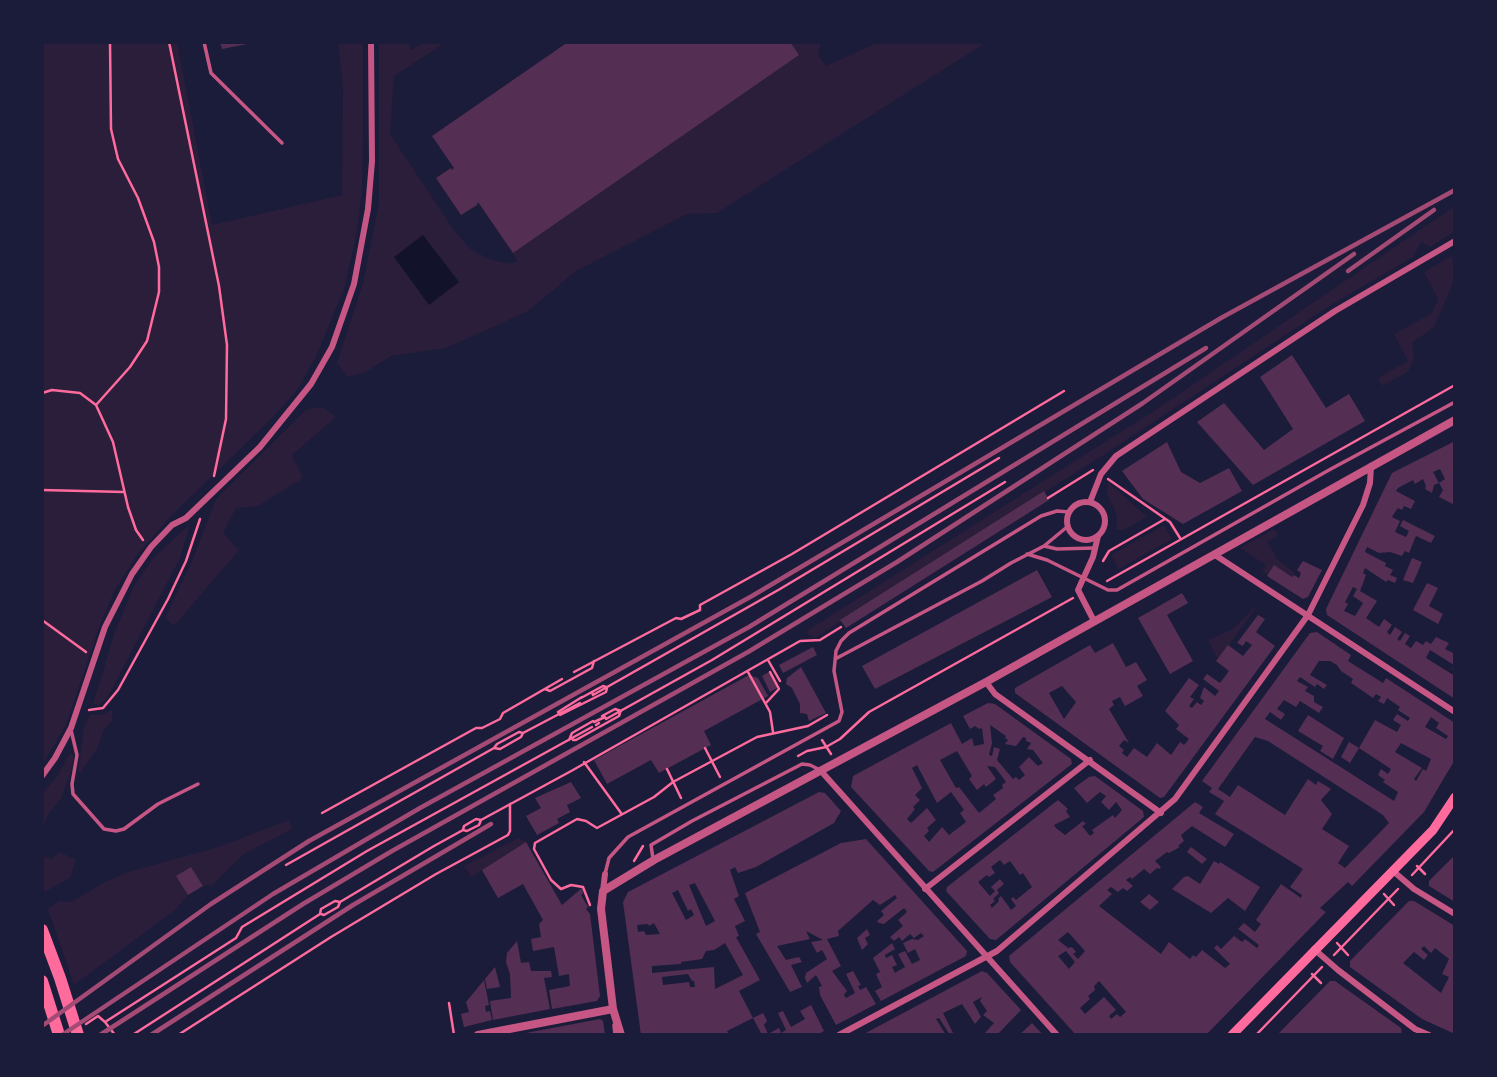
<!DOCTYPE html>
<html>
<head>
<meta charset="utf-8">
<style>
	body { margin:0 }
	#map { position:relative; width:1497px; height:1077px; overflow:hidden; background:#1b1b3a; font-family:"Crimson Pro",serif }
	canvas { display:block }
	.frame { position:absolute; inset:0; border:44px solid #1b1b3a; pointer-events:none }
</style>
</head>
<body>
<div id="map">
<canvas width="1497" height="1077"></canvas>
<div class="frame"></div>
</div>
<script>
const ctx = document.querySelector('canvas').getContext('2d');
ctx.lineJoin = 'round';
function fill(path, color) { ctx.fillStyle = color; ctx.fill(path, 'evenodd'); }
const poly = rows => new Path2D(rows.map(r => 'M' + r).join(''));
function trace(path, color, width, dash) { ctx.strokeStyle = color; ctx.lineWidth = width; ctx.lineCap = dash ? 'butt' : 'round'; ctx.setLineDash(dash || []); ctx.stroke(path); }
const green = poly([
	[42,42,177,42,212,225,342,195,343,89,338,42,363,42,363,137,362,191,356,237,344,289,315,359,295,393,271,419,171,516,138,554,116,588,101,622,66,725,42,765],
	[379,42,407,42,411,50,424,42,446,42,394,76,390,134,453,229,469,248,489,259,510,264,517,261,513,253,798,55,790,42,821,42,818,55,826,66,879,42,987,42,717,213,687,214,576,271,528,311,491,328,446,348,391,356,364,373,347,377,337,363,363,283,379,204],
	[1455,206,1455,231,1430,247,1421,242,1413,257,1331,305,1102,456,815,638,805,632,1157,409],
	[1451,256,1455,263,1455,279,1434,327,1412,343,1414,359,1408,372,1382,386,1378,378,1408,361,1394,334,1432,313,1438,299,1424,272],
	[314,408,324,408,336,417,292,455,303,478,258,506,236,508,223,533,239,550,174,626,165,618,192,561,216,499,306,410],
	[1108,482,1147,517,1122,531,1116,529,1117,516,1107,493],
	[190,524,180,558,109,695,100,705,93,704,114,634,133,588,153,558],
	[1164,525,1172,539,1119,569,1111,555],
	[1274,529,1278,535,1267,542,1278,560,1295,573,1292,577,1274,565,1268,575,1262,571,1266,565,1240,548],
	[1261,601,1218,660,1208,640,1233,629],
	[113,709,112,721,104,730,97,749,81,772,78,772,84,728,90,715,101,715],
	[70,753,74,756,70,774,61,799,49,813,42,829,42,793,56,778],
	[289,820,292,829,244,854,212,885,203,886,191,867,177,876,188,895,176,909,74,985,48,909,59,901,71,902,105,882,128,872,215,848],
	[518,838,526,842,471,877,464,866],
	[60,852,76,860,70,878,43,893,42,861,46,856,51,859]
]);
const water = poly([
	[423,235,459,282,429,305,394,257]
]);
const building = poly([
	[220,42,251,42,252,43,222,49],
	[568,42,790,42,799,55,513,253,478,202,477,205,461,215,436,178,451,168,452,170,454,168,432,136],
	[1292,355,1326,408,1349,394,1365,421,1253,485,1197,422,1224,403,1264,450,1293,429,1260,377],
	[1455,441,1455,505,1439,497,1443,490,1439,483,1445,479,1440,469,1433,472,1439,483,1434,485,1432,493,1425,489,1426,486,1423,479,1415,484,1413,480,1398,488,1396,491,1415,501,1411,509,1404,506,1402,510,1398,508,1393,515,1392,517,1400,521,1395,532,1406,537,1409,531,1400,526,1403,520,1435,536,1431,543,1416,536,1409,553,1405,551,1402,556,1390,552,1379,553,1367,547,1365,552,1386,563,1385,566,1393,570,1390,575,1397,578,1395,583,1388,580,1386,582,1365,568,1363,573,1366,575,1360,591,1377,601,1366,618,1379,627,1384,619,1392,625,1387,632,1390,635,1395,627,1402,632,1397,639,1400,641,1405,633,1410,636,1405,644,1411,648,1416,641,1423,645,1426,641,1431,644,1436,637,1449,643,1445,649,1455,654,1455,671,1452,669,1454,665,1430,650,1426,658,1455,676,1455,699,1327,615,1326,609,1392,473],
	[1353,587,1357,589,1353,596,1363,603,1355,616,1344,611,1348,604,1345,602],
	[1167,442,1181,472,1200,483,1229,468,1242,491,1183,524,1143,499,1122,471],
	[1044,491,1049,500,846,628,840,620],
	[1412,558,1422,562,1413,583,1403,580],
	[1303,561,1322,570,1308,597,1303,599,1267,576,1274,565,1292,577,1294,575,1299,578,1301,573,1297,570],
	[1037,570,1052,597,875,689,862,666],
	[1427,583,1438,588,1429,606,1443,614,1438,624,1413,610],
	[1182,593,1188,603,1167,615,1193,661,1170,674,1138,618],
	[1258,615,1265,619,1256,632,1275,646,1164,797,1160,798,1015,693,1015,688,1090,645,1095,653,1113,643,1126,667,1136,662,1147,680,1137,686,1143,696,1125,706,1120,697,1112,701,1114,705,1109,709,1129,743,1124,740,1119,746,1124,750,1122,753,1127,757,1134,748,1147,757,1157,743,1171,755,1180,742,1184,745,1189,739,1176,729,1179,725,1165,711,1189,678,1199,685,1190,697,1194,699,1189,706,1192,708,1197,702,1201,705,1204,701,1200,698,1204,687,1215,696,1219,691,1203,679,1207,674,1220,683,1229,671,1216,661,1228,645,1243,656,1252,645,1246,641,1243,646,1237,643],
	[1062,686,1076,702,1064,719,1049,693],
	[1317,632,1351,655,1348,661,1383,683,1386,678,1455,723,1455,760,1447,773,1424,812,1352,886,1348,882,1320,908,1326,912,1206,1035,1076,1035,1010,962,1009,956,1195,802,1203,807,1199,813,1234,834,1225,847,1192,826,1181,835,1184,841,1178,846,1180,847,1169,853,1167,852,1155,861,1161,867,1159,869,1157,868,1150,874,1144,869,1132,879,1130,877,1126,880,1133,886,1127,891,1123,888,1118,892,1111,887,1107,890,1112,894,1099,906,1161,954,1169,942,1190,959,1193,955,1196,957,1202,950,1225,968,1230,964,1214,948,1217,945,1221,949,1234,936,1242,942,1245,939,1257,948,1259,945,1238,929,1244,923,1255,932,1261,924,1256,920,1281,884,1301,898,1302,895,1290,887,1303,869,1215,814,1224,801,1209,792,1212,788,1202,781,1310,633],
	[1319,661,1330,661,1337,665,1341,671,1353,679,1351,683,1373,698,1376,694,1381,697,1378,701,1384,704,1387,698,1400,707,1398,710,1410,718,1408,721,1397,714,1393,720,1401,725,1397,732,1375,720,1359,748,1391,769,1388,774,1381,769,1378,775,1385,780,1383,782,1398,792,1394,801,1265,719,1270,712,1281,720,1285,714,1277,709,1284,700,1296,707,1300,701,1319,713,1323,707,1314,702,1314,696,1305,691,1308,687,1297,681,1300,677,1315,687,1317,684,1324,689,1327,685,1310,675],
	[1431,717,1439,723,1436,728,1448,736,1446,739,1425,727],
	[1255,737,1268,741,1383,815,1389,823,1345,868,1338,863,1349,846,1322,829,1332,814,1321,800,1331,789,1318,781,1316,785,1308,779,1285,815,1238,785,1230,797,1218,789],
	[1401,743,1431,759,1426,771,1423,769,1416,781,1414,779,1422,768,1395,752],
	[1068,932,1085,951,1078,959,1073,954,1076,952,1072,947,1068,948,1058,940],
	[1066,951,1075,962,1069,969,1058,956],
	[1099,981,1126,1012,1120,1017,1117,1014,1111,1019,1109,1016,1116,1010,1104,997,1085,1014,1080,1008,1090,999,1088,996,1095,990,1094,986],
	[813,647,817,655,783,673,779,665],
	[801,667,826,713,809,721,807,714,800,713,800,704,792,688,786,684,787,678],
	[769,672,777,688,770,692,762,676],
	[749,675,758,678,768,696,704,731,711,745,659,773,651,760,607,784,594,760],
	[988,703,995,704,1071,759,1072,764,933,872,929,871,851,787,853,776,951,723,962,744,972,738,974,746,984,744,982,728,979,729,975,726,970,729,963,716],
	[990,725,1006,736,1005,738,1008,740,1005,744,1016,746,1023,737,1026,738,1026,741,1031,743,1027,749,1033,750,1043,763,1038,766,1029,757,1019,767,1025,775,1019,780,1016,777,1013,779,997,760,1000,749,994,747,992,756,989,755,992,743],
	[957,751,972,776,969,779,977,790,984,784,986,787,996,779,987,766,995,767,1006,782,1002,785,1003,788,993,795,996,799,979,813,959,787,956,788,940,760],
	[917,765,937,803,951,792,964,810,960,813,966,822,949,835,942,827,929,842,924,836,929,831,927,828,936,820,927,808,911,823,907,819,915,809,913,807,920,800,915,795,922,788,912,768],
	[1308,715,1344,738,1333,759,1320,751,1323,746,1298,731],
	[1349,742,1359,748,1350,763,1341,757],
	[1095,776,1143,811,1144,817,996,940,990,939,946,891,947,887,1058,800,1068,809,1066,811,1070,817,1054,825,1056,828,1065,835,1083,821,1086,824,1082,826,1090,836,1094,833,1092,830,1113,815,1115,818,1122,810,1116,802,1109,810,1101,802,1106,796,1100,792,1087,803,1074,788,1089,777],
	[1000,860,1004,865,1010,861,1020,875,1023,873,1032,887,1016,900,1013,897,1011,899,1016,906,1011,910,1001,896,998,899,999,901,992,908,990,905,995,901,993,899,999,893,997,890,1004,884,1000,879,991,887,995,891,990,896,978,882,987,875,989,877,995,873,991,867],
	[571,782,581,798,567,805,570,812,557,819,559,823,537,835,526,816,541,808,535,798],
	[819,792,825,793,841,811,834,823,756,867,738,873,735,867,730,870,739,896,734,899,745,921,735,926,739,936,736,937,760,980,739,991,753,1018,727,1031,729,1035,641,1035,623,902,628,892],
	[695,883,715,921,706,926,689,885],
	[678,890,688,911,691,909,694,915,686,920,672,893],
	[654,923,660,934,646,935,644,931,638,932,637,925,648,924,649,926],
	[725,943,743,975,715,989,714,967,652,973,652,966,681,964,681,962,702,959,706,951,714,950],
	[688,974,692,981,694,981,695,987,690,987,689,982,663,985,662,977],
	[866,839,967,951,966,956,881,1001,875,991,882,987,876,974,880,972,873,958,892,943,895,949,885,955,886,958,892,955,897,965,892,967,895,973,905,967,898,954,905,951,912,964,920,960,915,949,908,953,903,943,912,939,918,940,924,936,921,933,914,938,910,934,902,941,899,937,894,941,890,937,903,926,898,920,907,912,904,908,884,924,879,923,877,921,884,915,881,911,897,898,895,895,880,905,873,900,838,931,839,936,827,939,841,966,832,971,847,991,844,995,846,998,855,993,846,974,853,971,861,985,858,986,860,990,866,987,876,1004,836,1025,820,995,819,987,822,986,816,975,807,983,805,978,806,973,827,959,822,950,817,953,811,942,823,940,806,931,810,939,777,946,786,960,799,957,802,962,791,965,802,987,790,992,756,934,760,932,745,893,841,843],
	[526,842,562,905,582,888,583,893,581,895,588,907,586,909,590,914,600,996,597,1001,552,1009,549,990,570,986,569,974,559,976,554,947,533,951,531,939,541,937,539,924,543,920,523,884,498,898,482,870],
	[1191,847,1207,859,1202,864,1187,852],
	[1455,855,1455,902,1429,886,1429,881],
	[1214,861,1219,864,1220,862,1260,887,1245,911,1228,898,1211,913,1172,889,1184,877,1188,876,1200,884],
	[191,867,203,886,188,895,176,876],
	[1149,894,1159,902,1150,910,1140,902],
	[1409,901,1414,901,1455,926,1455,1034,1422,1019,1350,967,1350,961],
	[1424,946,1431,953,1435,948,1449,959,1442,974,1449,977,1441,993,1403,963,1414,952,1424,960,1428,955,1421,949],
	[867,929,870,935,865,938,868,944,862,950,857,938],
	[517,941,521,963,529,962,531,971,551,971,552,977,544,978,550,1009,493,1020,490,1001,511,998,510,974,506,962,507,953],
	[495,967,500,987,487,989,485,979],
	[982,971,987,973,1021,1010,997,1035,983,1035,994,1023,983,1015,987,1011,980,1001,982,997,973,1002,981,1017,975,1024,962,1004,943,1013,954,1035,950,1035,939,1018,936,1019,946,1035,862,1035],
	[484,980,489,1005,485,1006,486,1012,490,1011,492,1020,464,1027,461,1014,469,1012,466,1002],
	[1330,981,1335,981,1401,1028,1402,1035,1277,1035],
	[811,1005,824,1031,817,1035,762,1035,753,1018,763,1013,767,1021,764,1025,768,1034,779,1028,781,1033,786,1030,778,1013,783,1011,791,1027,805,1019,800,1011],
	[600,1019,603,1021,605,1035,515,1035],
	[1032,1023,1043,1035,1019,1035]
]);
const path = poly([
	[169,42,219,286,227,345,226,419,214,476],
	[42,393,52,390,80,393,96,405,113,442,128,507,136,530,143,540],
	[96,405,130,367,147,341,159,292,159,267,154,242,138,198,118,159,111,129,110,42],
	[1108,479,1170,522,1180,538],
	[42,490,124,492],
	[1048,498,1093,470],
	[1103,561,1109,551,1165,519],
	[1107,581,1455,385],
	[42,620,86,652],
	[768,660,780,681],
	[574,672,676,618,681,619,700,610,700,605,792,554,1064,391],
	[748,672,770,712,773,732],
	[545,689,550,691,592,668,594,661],
	[590,693,603,686,606,687],
	[581,698,592,692,593,695,780,589,999,458],
	[766,703,779,689,770,672],
	[89,710,103,708,118,690,168,599,186,561,200,519],
	[558,712,582,697],
	[560,715,606,692,607,688],
	[602,716,615,709,621,711],
	[594,722,605,717,606,719,712,660,1005,482],
	[596,725,599,723],
	[569,740,572,733,593,721],
	[573,740,576,740,619,716,620,713],
	[822,740,831,754],
	[494,748,500,749,521,737,523,733],
	[705,748,720,777],
	[798,756,807,751,826,747,840,739,869,712,1073,598],
	[584,762,621,813],
	[667,769,681,798],
	[322,813,476,728,482,728,500,719,503,713,562,679],
	[463,830,464,826,476,819,481,820,573,770,800,641,820,640,841,627],
	[634,861,643,846],
	[286,865,494,748,497,744,519,732,523,733,580,703],
	[1417,866,1425,874],
	[1412,875,1455,829],
	[1384,894,1394,905],
	[590,905,583,887,571,885,561,889,551,880,534,849,535,843,577,819,586,821,597,828,654,797,673,782,757,737,808,726,827,715],
	[321,914,324,915,338,907,340,902,434,846,463,830,467,831,479,825,481,820],
	[1337,943,1348,955],
	[1334,955,1398,889],
	[1312,974,1321,983],
	[449,1003,454,1035],
	[105,1022,115,1035],
	[86,1024,98,1016,105,1022,116,1015,236,938,242,927,367,851,592,727],
	[129,1035,134,1034,320,914,321,909,335,901,340,902],
	[178,1035,331,937,436,874,508,835,510,831,510,804],
	[1256,1035,1322,967]
]);
const service = poly([
	[204,42,211,73,282,143],
	[1044,546,1057,549,1094,548],
	[1027,554,1047,560,1108,590,1117,590,1329,470,1455,402],
	[837,658,982,581,1011,563,1044,546,1067,527],
	[71,730,77,755,72,784,73,794,104,829,116,831,124,829,158,804,198,784],
	[653,859,651,845,692,821,802,764,810,765,820,770],
	[605,874,609,858,628,837,839,721,842,712,834,671,836,651,841,641,849,633,1041,516,1057,511,1069,512],
	[614,1025,615,1035]
]);
const minor = poly([
	'1067 521a19 19 0 1 1 38 0a19 19 0 1 1-38 0Z',
	[1090,502,1101,474,1116,456,1335,311,1455,241],
	[1215,555,1455,712],
	[1094,621,1078,590,1093,557,1098,536],
	[986,682,995,694,1161,813],
	[821,771,1057,1035],
	[42,776,55,758,71,728,105,627,132,574,151,547,172,525,186,518,260,447,311,384,332,347,354,284,368,209,372,161,371,42],
	[1393,871,1414,889,1455,914],
	[925,889,1090,760],
	[603,891,605,874],
	[1314,949,1338,970,1415,1029,1429,1035],
	[839,1035,997,951,1175,799,1308,615,1363,505,1370,483,1371,466]
]);
const tertiary = poly([
	[478,1035,613,1009],
	[621,1035,613,1009,607,958,601,909,603,891,654,860,986,682,1455,420]
]);
const secondary = poly([
	[1232,1035,1433,830,1455,797]
]);
const motorway = poly([
	[42,930,60,978,78,1035],
	[42,981,59,1035]
]);
const rail = poly([
	[1348,271,1434,210],
	[42,1026,211,904,309,841,752,596,1221,318,1455,190],
	[62,1035,273,894,420,808,749,627,1206,348],
	[100,1035,303,904,392,851,748,652,897,562,1143,403,1354,254],
	[151,1035,353,905,491,824]
]);
fill(green, '#2a1e3b');
fill(water, '#12122b');
fill(building, '#542f53');
trace(path, '#ff6b9d', 2.5);
trace(service, '#c65784', 3.5);
trace(minor, '#c65784', 6);
trace(tertiary, '#c65784', 8);
trace(secondary, '#ff6b9d', 9);
trace(motorway, '#ff6b9d', 12);
trace(rail, '#a44b75', 4.5);
</script>
</body>
</html>
